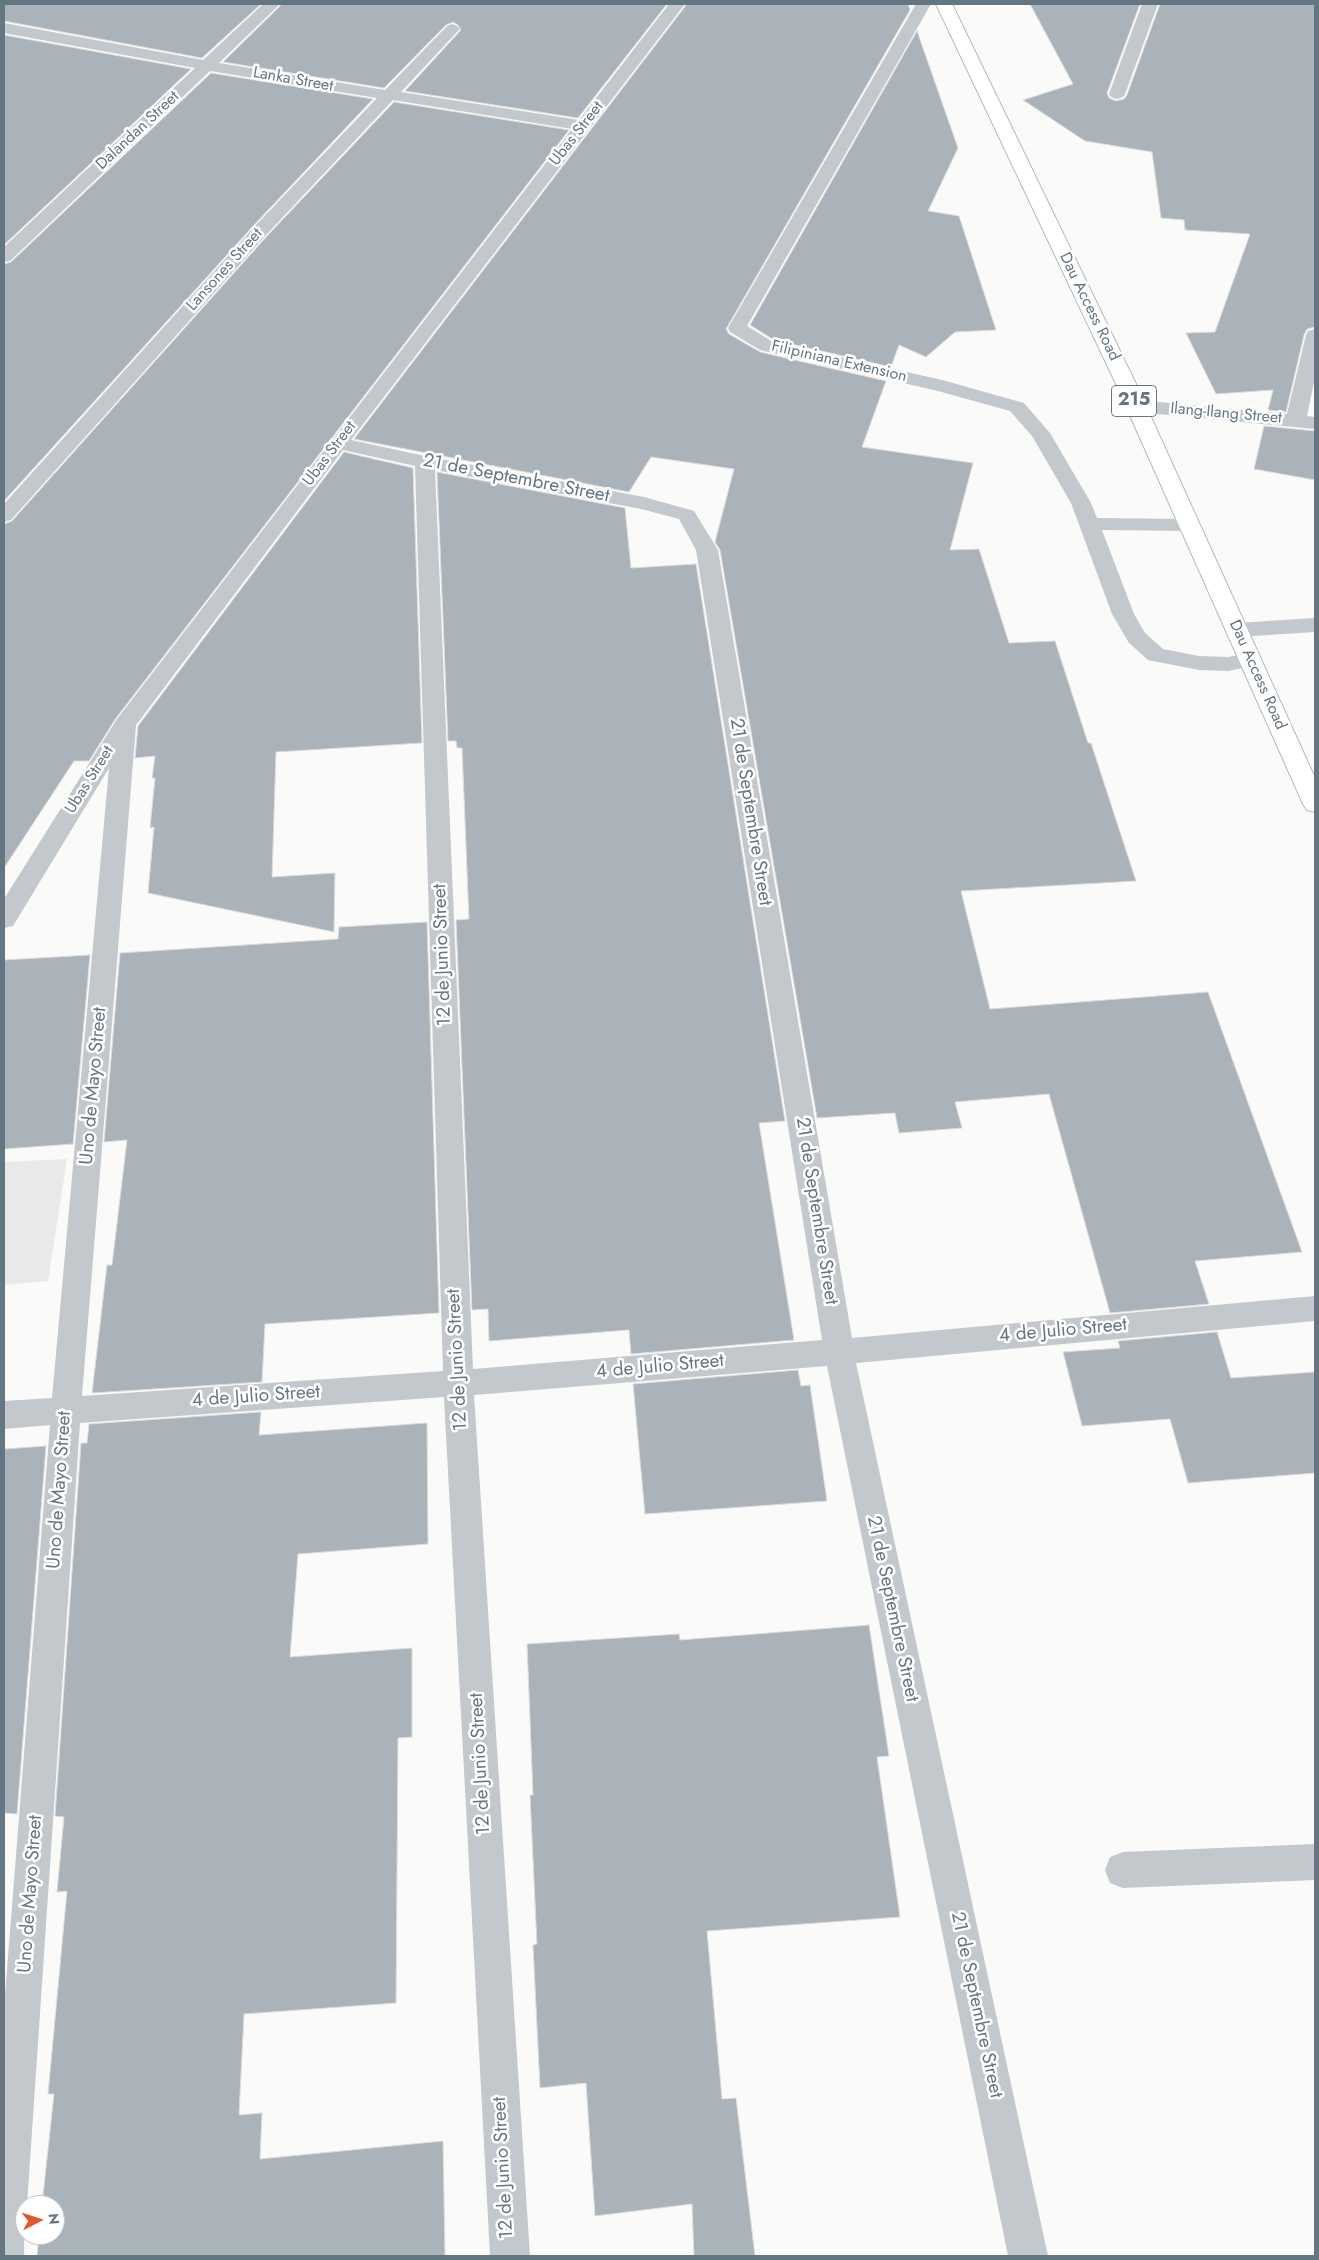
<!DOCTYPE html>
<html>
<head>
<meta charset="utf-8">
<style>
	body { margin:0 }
	#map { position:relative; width:1319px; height:2260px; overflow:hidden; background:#fafaf8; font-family:Jost,sans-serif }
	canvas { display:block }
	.frame { position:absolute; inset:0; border:5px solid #657683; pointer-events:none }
	.north { position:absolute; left:15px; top:2195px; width:50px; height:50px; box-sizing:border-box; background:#fff; border:1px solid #c1c8cd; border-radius:50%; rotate:85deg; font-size:14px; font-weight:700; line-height:20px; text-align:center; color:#657683 }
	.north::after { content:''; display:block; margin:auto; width:18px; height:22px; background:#e4572e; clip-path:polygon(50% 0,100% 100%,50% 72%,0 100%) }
</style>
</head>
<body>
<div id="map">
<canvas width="1319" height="2260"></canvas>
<div class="frame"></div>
<div class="north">N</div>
</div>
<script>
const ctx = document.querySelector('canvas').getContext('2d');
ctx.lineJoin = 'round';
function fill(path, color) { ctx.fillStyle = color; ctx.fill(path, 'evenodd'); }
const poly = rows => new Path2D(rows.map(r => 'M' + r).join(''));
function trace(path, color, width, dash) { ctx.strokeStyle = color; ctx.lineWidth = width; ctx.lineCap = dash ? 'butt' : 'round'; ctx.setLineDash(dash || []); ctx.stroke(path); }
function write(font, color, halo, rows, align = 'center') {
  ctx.font = font + ' Jost,sans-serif'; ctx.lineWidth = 5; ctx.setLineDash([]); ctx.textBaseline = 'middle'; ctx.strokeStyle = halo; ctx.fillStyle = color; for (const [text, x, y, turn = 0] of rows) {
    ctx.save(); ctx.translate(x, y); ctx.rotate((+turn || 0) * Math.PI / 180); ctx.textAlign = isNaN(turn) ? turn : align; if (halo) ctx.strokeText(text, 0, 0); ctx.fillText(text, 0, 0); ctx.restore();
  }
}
const built = poly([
	[67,1159,48,1281,4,1285,4,1162]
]);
const building = poly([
	[4,4,261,4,202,58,4,21,4,4],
	[282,4,667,4,578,118,405,91,461,30,458,25,453,22,446,25,384,88,223,62,282,4],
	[687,4,908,4,910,10,726,329,729,334,760,352,886,381,862,447,973,463,950,550,979,549,1009,643,1055,641,1088,743,1091,743,1136,881,961,891,990,1009,1208,992,1302,1252,1195,1261,1209,1304,1110,1313,1049,1094,955,1102,962,1128,899,1133,895,1113,817,1118,720,550,715,542,734,469,651,457,629,492,354,439,687,4],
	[1030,4,1140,4,1107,93,1109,98,1116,101,1124,99,1127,95,1160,4,1315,4,1315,327,1307,329,1304,335,1286,412,1268,410,1273,390,1216,394,1186,333,1215,332,1250,234,1185,230,1184,220,1161,218,1152,152,1085,141,1023,100,1073,84,1030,4],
	[917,31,958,148,928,211,959,216,996,330,955,332,926,357,899,345,891,367,774,340,750,325,917,31],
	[4,35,191,69,4,245,4,35],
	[211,73,373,99,254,225,4,501,4,264,11,262,211,73],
	[394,102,569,130,116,718,89,761,74,761,4,868,4,524,12,521,268,235,394,102],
	[1264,426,1315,431,1315,480,1254,469,1264,426],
	[344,452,413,468,422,743,276,752,272,877,335,873,334,932,148,893,154,827,150,828,155,778,152,778,155,756,135,758,138,726,344,452],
	[437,472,625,508,631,568,696,564,785,1121,759,1123,794,1340,631,1354,629,1330,489,1341,488,1309,472,1310,456,920,469,919,462,748,457,748,456,741,448,741,437,472],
	[427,922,439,1313,265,1324,262,1382,92,1393,107,1265,112,1265,127,1140,104,1142,120,953,338,939,339,927,427,922],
	[90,955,73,1144,4,1149,4,960,90,955],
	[1217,1332,1231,1378,1315,1372,1315,1473,1188,1483,1170,1419,1082,1426,1063,1352,1120,1348,1118,1341,1217,1332],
	[798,1370,801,1386,810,1385,827,1501,645,1514,633,1384,798,1370],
	[261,1412,259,1435,427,1423,428,1544,298,1554,290,1657,412,1648,412,1737,398,1738,396,2003,244,2014,239,2115,262,2113,260,2159,443,2141,445,2256,37,2256,39,2235,55,2235,55,2205,42,2205,54,2094,48,2094,67,1891,57,1892,64,1817,55,1816,81,1443,87,1443,89,1424,261,1412],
	[46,1446,17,1814,4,1813,4,1449,46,1446],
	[869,1625,889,1756,877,1757,900,1917,707,1931,722,2099,736,2098,755,2256,694,2256,692,2204,595,2216,586,2083,540,2088,533,1945,537,1944,530,1795,533,1795,527,1644,679,1634,680,1640,869,1625]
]);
const minor = poly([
	[263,4,280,4,219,63,385,90,447,26,452,24,457,26,460,29,457,32,401,92,579,120,669,4,685,4,351,440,425,456,644,497,694,511,718,550,852,1338,1315,1296,1315,1321,856,1363,1048,2256,1008,2256,827,1366,474,1395,530,2256,490,2256,444,1397,80,1423,27,2205,25,2205,24,2256,4,2256,4,2007,50,1425,4,1429,4,1401,52,1398,109,768,13,926,4,928,4,899,117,719,572,129,393,100,267,234,11,520,4,522,4,504,255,226,377,98,210,71,10,261,4,262,4,247,195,68,4,33,4,23,203,60,263,4],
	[343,450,415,466,443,1371,82,1396,136,725,343,450],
	[435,470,641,509,679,519,696,550,822,1340,473,1369,435,470],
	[916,4,931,4,747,326,773,342,942,380,1024,403,1050,433,1091,503,1097,518,1189,519,1196,521,1199,525,1196,529,1189,531,1102,530,1134,614,1145,633,1163,649,1199,656,1228,657,1250,653,1258,655,1261,660,1258,665,1228,671,1199,670,1148,660,1129,643,1112,614,1071,503,1032,436,1010,411,938,391,760,350,730,332,728,328,916,4],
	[1142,4,1158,4,1125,94,1123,97,1117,99,1111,97,1109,94,1142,4],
	[1315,329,1315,377,1307,416,1315,417,1315,429,1137,412,1130,410,1127,406,1130,402,1137,400,1287,414,1306,335,1308,331,1315,329],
	[1315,618,1315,632,1237,637,1229,635,1226,630,1229,625,1237,623,1315,618],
	[1315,1844,1315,1880,1123,1888,1110,1883,1105,1870,1110,1857,1123,1852,1315,1844]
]);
const major = poly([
	[936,4,952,4,1136,384,1315,778,1315,812,1307,810,1303,804,1116,384,936,4]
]);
const farStreetnames = [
	["Lanka Street",293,80,10],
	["Dalandan Street",138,131,-43],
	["Ubas Street",577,134,-52],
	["Lansones Street",225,270,-48],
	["Dau Access Road",1089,307,64],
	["Filipiniana Extension",839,362,13],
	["Ilang-Ilang Street",1226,414,5],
	["Ubas Street",330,454,-53],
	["Dau Access Road",1257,675,66],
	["Ubas Street",90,780,-58]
];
const shields = [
	[1134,401,45]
];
const shieldNames = [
	["215",1134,401]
];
const streetNames = [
	["21 de Septembre Street",516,479,11],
	["21 de Septembre Street",750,812,81],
	["12 de Junio Street",443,955,-92],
	["Uno de Mayo Street",94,1086,-85],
	["21 de Septembre Street",816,1211,81],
	["4 de Julio Street",1063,1331,-5],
	["12 de Junio Street",458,1360,-93],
	["4 de Julio Street",660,1367,-5],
	["4 de Julio Street",256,1397,-4],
	["Uno de Mayo Street",60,1490,-86],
	["21 de Septembre Street",892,1609,78],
	["12 de Junio Street",481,1764,-93],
	["Uno de Mayo Street",31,1894,-86],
	["21 de Septembre Street",976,2005,78],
	["12 de Junio Street",504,2168,-93]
];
fill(built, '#e8e9e9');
fill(building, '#aab3b9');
trace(building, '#dcdcda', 1);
trace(major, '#b5babe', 2);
fill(minor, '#c3c8cc');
fill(major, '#fff');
write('16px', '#657683', '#fff', farStreetnames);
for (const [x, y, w] of shields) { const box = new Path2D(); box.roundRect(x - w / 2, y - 15.5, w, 31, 4); ctx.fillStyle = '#fff'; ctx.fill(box); trace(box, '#657683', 1); }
write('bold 18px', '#657683', null, shieldNames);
write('19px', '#657683', '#fff', streetNames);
</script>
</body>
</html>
